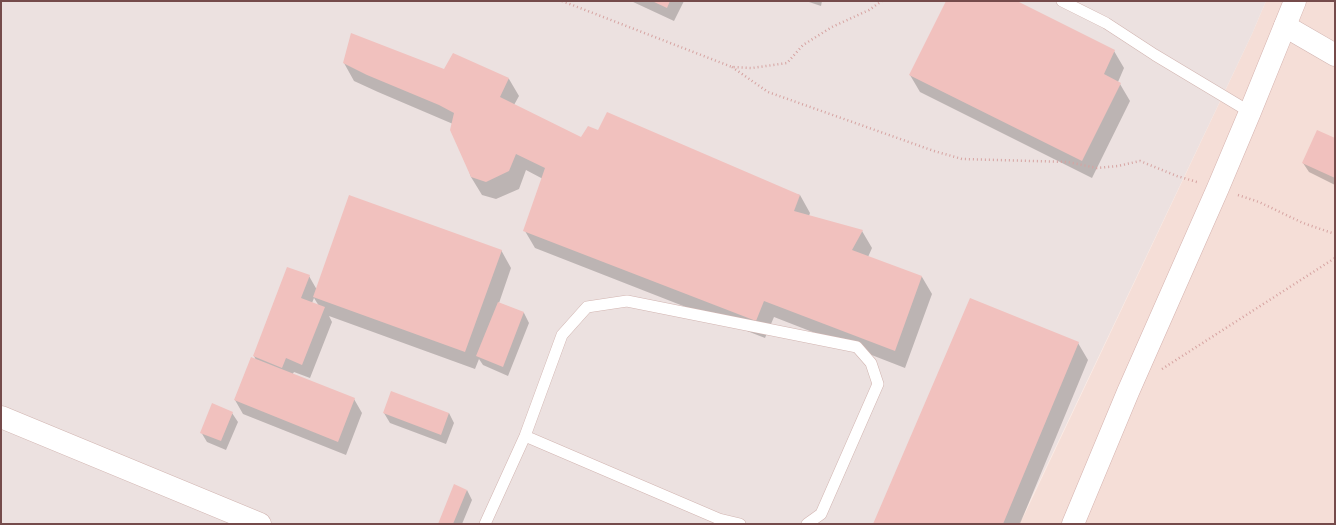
<!DOCTYPE html>
<html>
<head>
<meta charset="utf-8">
<style>
	body { margin:0 }
	#map { position:relative; width:1336px; height:525px; overflow:hidden; background:#fcece6; font-family:"PT Sans",sans-serif }
	canvas { display:block }
	.frame { position:absolute; inset:0; border:2px solid #754b4b; pointer-events:none }
</style>
</head>
<body>
<div id="map">
<canvas width="1336" height="525"></canvas>
<div class="frame"></div>
</div>
<script>
const ctx = document.querySelector('canvas').getContext('2d');
ctx.lineJoin = 'round';
function fill(path, color) { ctx.fillStyle = color; ctx.fill(path, 'evenodd'); }
const poly = rows => new Path2D(rows.map(r => 'M' + r).join(''));
function trace(path, color, width, dash) { ctx.strokeStyle = color; ctx.lineWidth = width; ctx.lineCap = dash ? 'butt' : 'round'; ctx.setLineDash(dash || []); ctx.stroke(path); }
const residential = poly([
	[1266,1,1335,1,1335,524,1020,524,1252,34]
]);
const industrial = poly([
	[1,1,1266,1,1252,34,1019,524,1,524]
]);
const shadow = poly([
	[631,1,684,1,674,21],
	[806,1,822,1,821,6],
	[947,1,1015,1,1114,51,1124,68,1118,82,1120,84,1130,101,1092,178,920,92,910,75],
	[344,63,445,70,509,79,519,96,514,105,581,138,800,195,810,213,809,216,862,231,872,248,868,257,922,277,932,294,905,368,774,317,765,338,535,248,525,231,543,179,526,170,519,189,496,199,482,195,471,177,453,124,378,92,354,81],
	[1335,140,1335,185,1309,172,1303,163],
	[501,250,511,268,499,303,524,313,529,323,508,376,483,365,479,359,475,369,329,316,332,322,310,378,294,372,292,375,354,399,362,413,346,455,243,414,235,400,256,360,254,356,309,276,317,290],
	[314,298,319,306,312,303],
	[1078,343,1088,360,1020,524,874,524],
	[232,413,238,422,226,450,207,442,201,432],
	[384,413,449,413,454,423,446,444,390,423],
	[467,490,472,500,462,524,439,524]
]);
const building = poly([
	[652,1,670,1,667,8],
	[946,1,1017,1,1115,50,1104,74,1121,83,1082,161,909,75],
	[351,33,444,69,453,53,509,78,500,97,581,137,588,126,598,130,607,112,800,195,794,211,863,230,852,250,922,276,895,351,764,301,756,321,523,231,545,168,516,154,509,171,486,182,471,177,450,130,454,113,439,105,367,75,343,63],
	[1317,130,1335,138,1335,178,1302,163],
	[349,195,502,250,465,352,313,297],
	[287,267,310,275,301,298,325,307,302,365,286,358,282,368,253,356],
	[970,298,1079,342,1003,524,873,524],
	[498,302,524,312,503,367,476,356],
	[251,357,355,398,338,442,234,400],
	[391,391,449,413,441,435,383,413],
	[212,403,233,412,221,441,200,433],
	[454,484,467,490,453,524,438,524]
]);
const path = poly([
	[562,1,732,67,752,68,787,63,803,45,832,27,869,10,882,1],
	[732,67,768,92,934,151,962,159,1068,162,1097,168,1118,166,1140,161,1177,176,1197,182],
	[1238,195,1259,202,1303,223,1335,234],
	[1162,369,1335,258]
]);
const lane = poly([
	[1062,1,1106,23,1155,55,1250,112],
	[525,436,719,519,740,524],
	[485,524,525,436,562,335,587,307,627,301,857,347,871,363,878,384,821,514,807,524]
]);
const street = poly([
	[1285,26,1335,55],
	[1,417,260,524]
]);
const secondary = poly([
	[1073,524,1128,392,1218,188,1250,112,1295,1]
]);
fill(residential, '#f5ded7');
fill(industrial, '#ece1e0');
fill(shadow, '#0003');
fill(building, '#f1c1be');
trace(lane, '#d2b5b1', 12);
trace(street, '#d2b5b1', 23);
trace(secondary, '#d5b2ae', 23);
trace(path, '#d6a3a1', 2.5, [1, 3]);
trace(lane, '#fff', 11);
trace(street, '#fff', 22);
trace(secondary, '#fff', 22);
</script>
</body>
</html>
